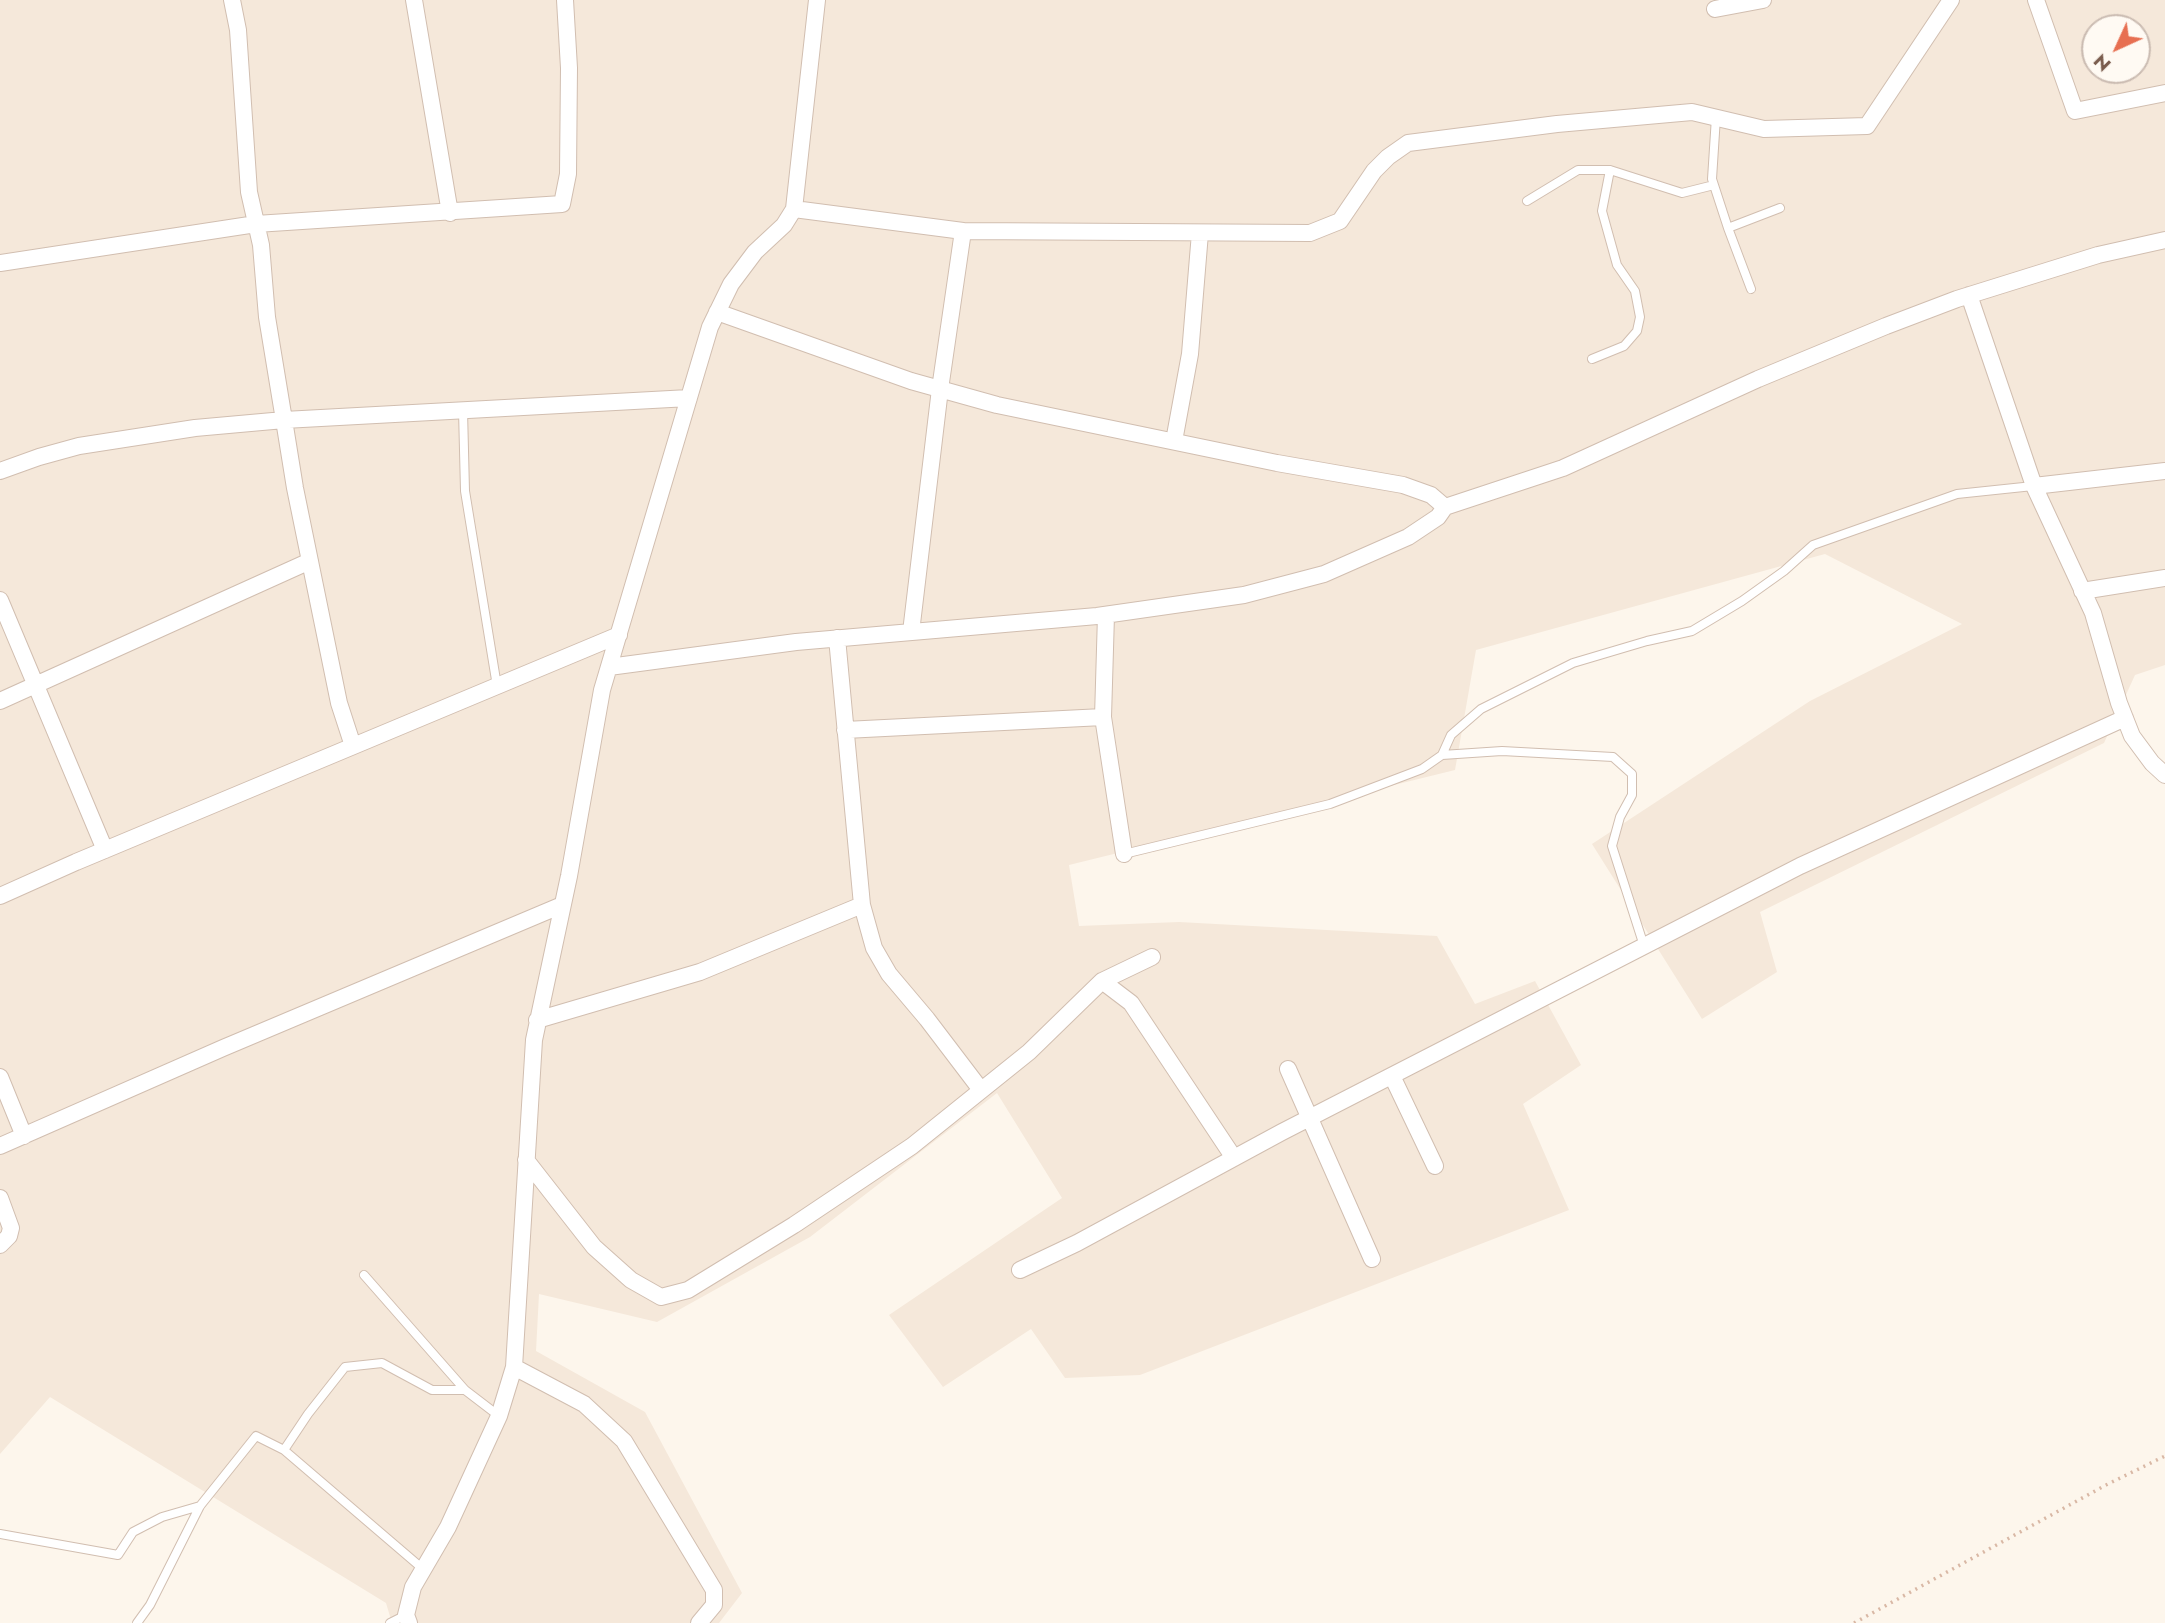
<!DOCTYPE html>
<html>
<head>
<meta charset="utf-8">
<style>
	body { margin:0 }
	#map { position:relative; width:2165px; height:1623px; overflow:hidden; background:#fdf6ec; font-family:Jost,sans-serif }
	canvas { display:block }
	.north { position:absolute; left:2081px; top:14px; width:70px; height:70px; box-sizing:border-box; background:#fffaf3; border:2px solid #cabbb1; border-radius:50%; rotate:225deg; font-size:19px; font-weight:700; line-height:28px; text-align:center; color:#7a5c4d }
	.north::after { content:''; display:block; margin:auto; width:24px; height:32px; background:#e76f51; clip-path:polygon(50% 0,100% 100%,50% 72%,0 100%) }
</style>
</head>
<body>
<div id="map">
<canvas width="2165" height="1623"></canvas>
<div class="north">N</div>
</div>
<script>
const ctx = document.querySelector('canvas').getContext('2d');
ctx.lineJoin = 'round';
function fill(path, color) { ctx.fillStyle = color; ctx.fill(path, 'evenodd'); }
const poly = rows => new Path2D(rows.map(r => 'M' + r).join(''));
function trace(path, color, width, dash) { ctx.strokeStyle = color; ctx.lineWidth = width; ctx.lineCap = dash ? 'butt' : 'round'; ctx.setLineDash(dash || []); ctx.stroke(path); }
const residential = poly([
	[0,0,2165,0,2165,665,2135,675,2104,743,1760,912,1777,972,1702,1019,1592,844,1810,701,1962,624,1825,554,1476,650,1455,770,1069,865,1079,926,1179,922,1437,936,1475,1004,1535,981,1581,1065,1523,1104,1569,1210,1140,1375,1065,1378,1031,1329,943,1387,889,1315,1062,1198,997,1093,810,1237,657,1322,539,1294,536,1351,645,1412,742,1593,719,1623,392,1623,386,1603,50,1397,0,1454],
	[2095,28,2137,28,2137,70,2095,70]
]);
const path = poly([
	[1854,1623,2106,1485,2165,1456]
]);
const lane = poly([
	[1716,117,1712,179,1728,228,1751,289],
	[1527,201,1578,170,1610,170,1682,193,1714,185],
	[1728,228,1780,208],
	[1592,359,1624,346,1637,331,1640,317,1635,291,1617,265,1602,211,1610,170],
	[463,410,465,491,497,686],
	[1442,755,1502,751,1613,757,1632,774,1632,795,1620,817,1612,846,1644,946],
	[1124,854,1330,804,1422,769,1442,755,1451,735,1481,709,1573,663,1647,641,1692,631,1742,601,1784,571,1813,545,1957,494,2033,486],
	[364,1275,465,1390,499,1416],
	[284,1450,423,1569],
	[0,1534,118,1555,133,1532,162,1517,200,1506],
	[137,1623,150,1605,200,1506,256,1436,284,1450,308,1414,345,1367,382,1363,432,1390,465,1390],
	[390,1623,406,1615]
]);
const street = poly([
	[232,0,238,30,249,192,261,245,267,317,284,420,295,488,339,703,353,746],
	[414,0,450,213],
	[2036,0,2075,111,2165,93],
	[1715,9,1763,0],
	[794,209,963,231,1310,233,1340,221,1374,171,1388,157,1408,143,1557,124,1692,112,1764,129,1867,126,1951,0],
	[0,263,256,224,562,204,568,174,569,68,565,0],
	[1969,295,2034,486,2093,613,2119,703,2132,736,2152,763,2165,775],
	[717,312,911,381,997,405,1277,463,1403,485,1431,495,1445,507],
	[1174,441,1190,354,1200,233],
	[0,471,39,457,79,446,195,428,284,420,689,398],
	[2034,486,2165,471],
	[2082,591,2165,578],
	[0,600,105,850],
	[1106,615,1103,717,1124,854],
	[911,632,940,389,963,231],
	[837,638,862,905,874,948,889,974,927,1019,981,1090],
	[609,667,796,642,1097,616,1244,595,1324,574,1408,537,1438,517,1445,507,1563,468,1758,379,1886,326,1957,299,2098,255,2165,240],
	[0,701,310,561],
	[845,730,1103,717],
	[0,896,76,862,619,635],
	[1102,981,1131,1003,1234,1158],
	[537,1020,700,972,862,905],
	[1288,1069,1372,1259],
	[1392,1076,1435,1166],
	[0,1077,24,1136],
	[0,1146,223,1048,562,905],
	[526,1160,594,1247,631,1280,661,1297,688,1290,794,1225,912,1146,1029,1052,1102,981,1152,957],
	[0,1198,11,1228,9,1236,0,1245],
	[1020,1270,1077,1243,1282,1132,1800,866,2125,718],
	[514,1367,584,1404,624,1441,714,1590,714,1605,699,1623],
	[409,1623,406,1615,413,1587,448,1527,499,1416,514,1367,534,1040,569,876,602,690,710,327,731,284,755,252,784,225,794,209,817,0]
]);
fill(residential, '#f5e8da');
trace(lane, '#d1beb0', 10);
trace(street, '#d1beb0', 18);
trace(path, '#d9b8a5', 3.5, [2, 5]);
trace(lane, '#fff', 8);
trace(street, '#fff', 16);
</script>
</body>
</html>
